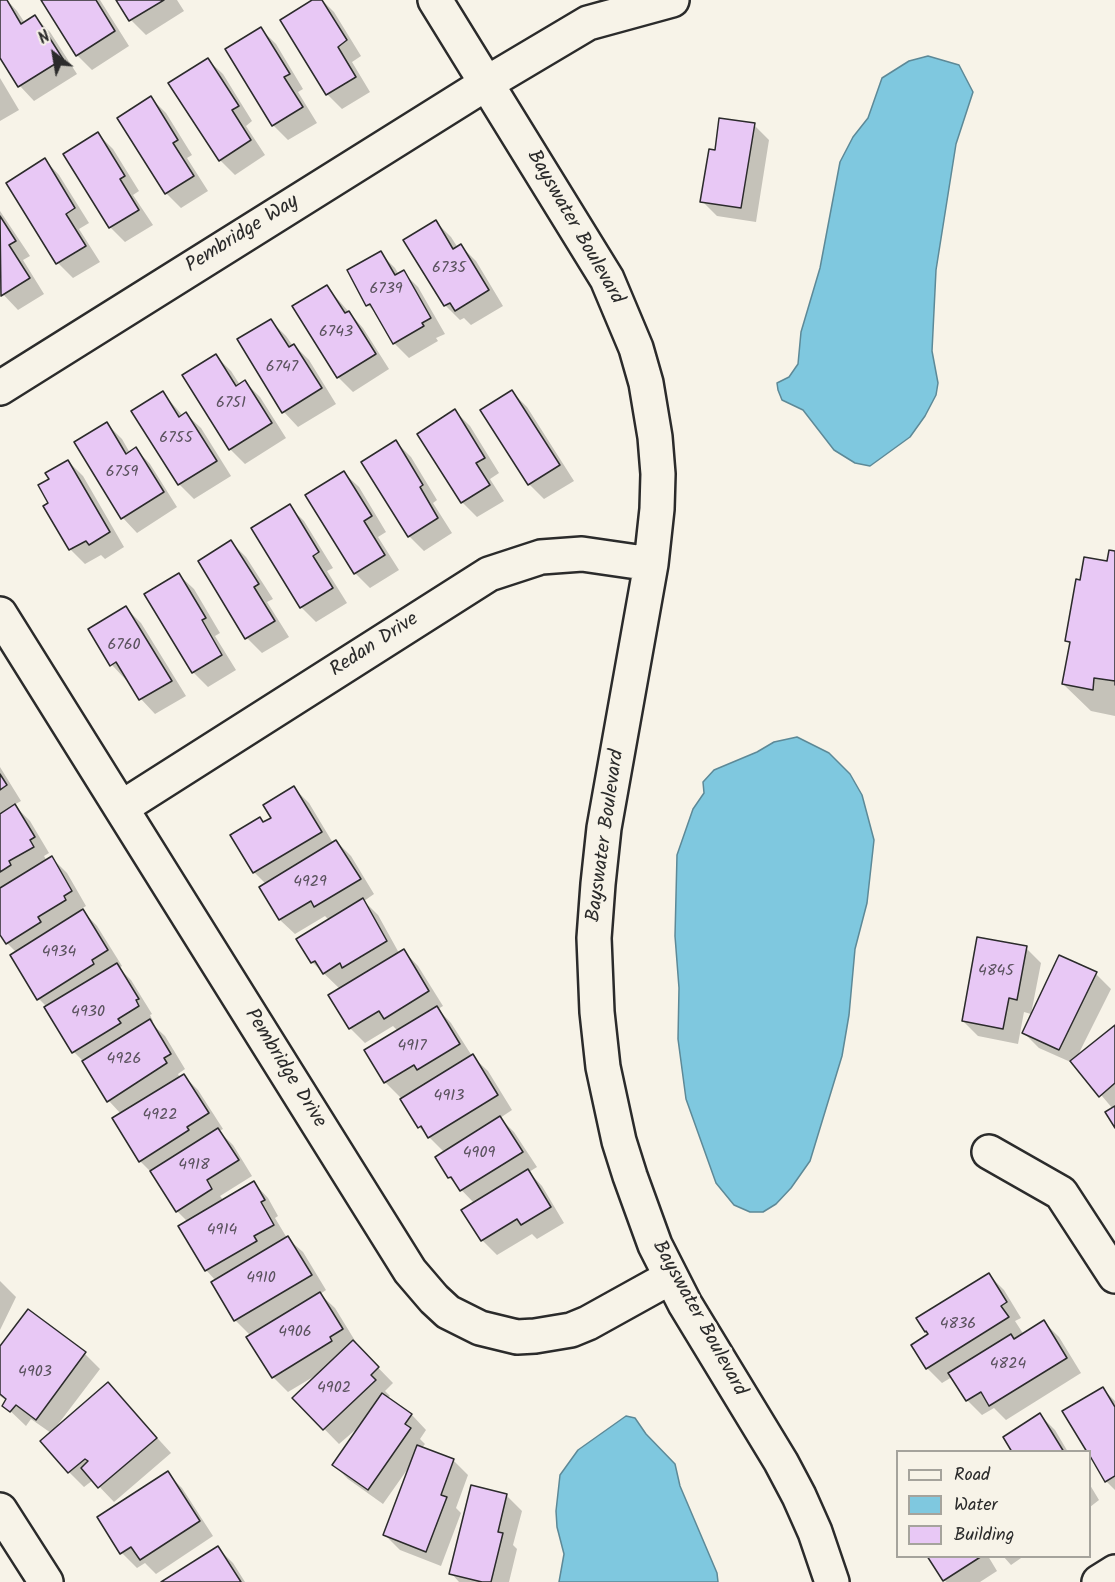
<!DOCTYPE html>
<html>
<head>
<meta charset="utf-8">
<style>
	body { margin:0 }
	#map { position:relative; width:1115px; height:1582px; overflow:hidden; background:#f7f3e8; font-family:Kalam,sans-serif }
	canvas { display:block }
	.legend { position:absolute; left:896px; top:1450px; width:195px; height:108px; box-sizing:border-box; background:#f7f3e8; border:2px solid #a5a39c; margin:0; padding:8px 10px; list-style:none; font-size:18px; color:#2b2b2b }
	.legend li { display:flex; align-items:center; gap:12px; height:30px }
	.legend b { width:30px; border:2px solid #a5a39c }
	.north { position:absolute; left:24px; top:24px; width:60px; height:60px; -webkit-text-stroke:4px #f7f3e8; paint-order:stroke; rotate:329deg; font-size:16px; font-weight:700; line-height:24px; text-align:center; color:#2b2b2b }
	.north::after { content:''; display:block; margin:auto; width:21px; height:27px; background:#2b2b2b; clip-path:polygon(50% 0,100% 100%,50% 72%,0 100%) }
</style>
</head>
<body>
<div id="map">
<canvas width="1115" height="1582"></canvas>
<ul class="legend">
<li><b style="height:8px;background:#f7f3e8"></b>Road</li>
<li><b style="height:16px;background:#7fc8df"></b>Water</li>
<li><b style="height:16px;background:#e8c8f5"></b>Building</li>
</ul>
<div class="north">N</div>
</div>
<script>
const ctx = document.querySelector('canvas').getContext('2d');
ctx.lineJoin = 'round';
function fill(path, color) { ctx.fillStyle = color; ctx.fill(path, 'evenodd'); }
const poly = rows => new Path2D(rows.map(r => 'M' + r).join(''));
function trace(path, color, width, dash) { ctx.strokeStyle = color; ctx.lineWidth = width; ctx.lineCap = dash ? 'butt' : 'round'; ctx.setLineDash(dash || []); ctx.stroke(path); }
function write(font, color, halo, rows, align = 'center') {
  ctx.font = font + ' Kalam,sans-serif'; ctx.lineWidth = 6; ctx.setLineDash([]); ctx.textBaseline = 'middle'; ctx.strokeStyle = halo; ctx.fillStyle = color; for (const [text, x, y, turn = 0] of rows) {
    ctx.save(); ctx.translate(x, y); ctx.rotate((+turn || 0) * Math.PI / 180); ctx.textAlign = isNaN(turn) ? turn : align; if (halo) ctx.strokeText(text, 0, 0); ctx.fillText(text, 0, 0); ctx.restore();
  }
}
const water = poly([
	[928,56,959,65,973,92,956,144,936,270,932,351,938,383,936,395,925,416,910,437,870,466,855,463,834,450,803,410,782,400,778,390,777,383,789,377,798,364,801,332,820,268,840,162,853,137,868,118,882,78,909,61,928,56],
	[797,737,829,753,850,774,862,795,874,840,867,903,855,949,849,1015,842,1056,810,1161,791,1188,776,1204,763,1212,750,1212,734,1205,716,1183,686,1099,678,1039,679,988,675,936,677,855,693,809,704,793,703,782,714,770,757,752,774,742,797,737],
	[626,1416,635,1418,646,1434,675,1464,680,1486,717,1573,718,1582,559,1582,564,1554,557,1527,556,1511,560,1475,578,1450,626,1416]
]);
const shadow = poly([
	[0,0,7,0,17,11,25,23,35,17,50,32,77,74,34,101,20,86,0,56],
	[43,0,100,0,129,46,92,70,77,55],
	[118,0,177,0,184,11,146,35,131,20],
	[315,0,322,0,334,12,361,56,352,62,370,92,342,109,327,94],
	[261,29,276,44,303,89,298,92,317,123,288,140,273,125],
	[208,60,223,74,252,121,246,126,265,155,235,175,220,160],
	[0,78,19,110,0,121],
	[151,98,166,113,192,155,187,158,208,191,181,208,166,193],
	[754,125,769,140,756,222,717,216,702,201,716,152],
	[98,134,113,149,139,191,133,195,153,225,125,242,110,227,65,155],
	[45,160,59,175,89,223,79,229,100,262,73,278,58,263],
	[0,211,30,256,23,260,44,294,18,310,0,291],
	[436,222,451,237,458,248,461,246,476,261,503,306,471,325,464,318,460,320,445,305],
	[380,253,395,268,399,275,403,272,418,287,445,334,436,338,438,341,409,358,394,343,377,314,368,305],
	[327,287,363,328,389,369,353,392,338,377],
	[271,321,286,336,293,346,294,345,309,360,336,404,298,427,284,412],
	[216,356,231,371,240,385,245,382,260,397,286,438,245,464,230,449],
	[512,392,527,407,574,481,544,499,529,484,482,410],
	[163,393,183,416,186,414,201,428,231,476,194,499,179,484,133,412],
	[455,411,470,426,499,473,490,479,504,501,477,517,462,502,419,434],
	[107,424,122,439,130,453,136,449,150,464,177,507,137,533,123,518],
	[396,442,411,457,437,500,433,503,452,533,424,551,409,536],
	[68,461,83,476,124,547,105,559,101,555,85,564,70,549,50,504,51,479],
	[344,473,359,487,386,532,378,537,399,570,370,588,355,573],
	[289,506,304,521,333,568,327,571,347,603,316,622,301,607],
	[231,542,246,557,273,599,267,602,289,637,262,653,247,638],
	[1115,552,1115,716,1091,711,1063,684,1071,645,1067,641,1081,581,1108,563],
	[179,575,194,589,220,633,215,636,236,670,208,687,193,672],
	[126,608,141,623,186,696,155,714,141,699,128,679,126,680,112,665,90,630],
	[0,767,21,801,14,805,30,821,49,853,44,856,47,861,52,858,67,873,86,906,81,909,97,926,122,966,119,968,131,980,152,1014,150,1015,153,1021,151,1023,165,1036,185,1069,178,1074,180,1078,183,1075,198,1090,223,1129,219,1131,233,1145,252,1176,220,1196,224,1201,254,1183,268,1198,278,1216,275,1218,287,1238,303,1252,326,1290,320,1294,335,1308,357,1344,356,1345,393,1383,385,1391,390,1396,387,1398,412,1415,426,1430,420,1439,425,1444,421,1449,453,1460,468,1475,456,1508,461,1513,441,1566,400,1550,385,1535,409,1467,383,1504,348,1479,334,1465,361,1425,339,1444,294,1398,318,1374,288,1392,273,1377,248,1338,251,1336,235,1320,213,1283,216,1281,206,1270,188,1222,177,1211,154,1175,140,1161,121,1114,109,1101,86,1064,74,1052,47,1007,39,999,17,953,7,943,0,932],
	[294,788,309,803,333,843,336,841,351,856,374,894,364,901,378,915,399,953,404,951,418,966,443,1006,438,1009,451,1023,472,1056,488,1071,512,1110,500,1118,514,1132,537,1167,529,1172,542,1186,564,1223,537,1239,532,1234,497,1255,482,1240,474,1203,449,1177,444,1152,419,1127,402,1099,386,1083,366,1051,398,1031,393,1026,365,1043,350,1028,340,989,312,962,330,921,325,916,295,934,280,920,261,887,266,884,254,872,232,835,260,818,264,823,273,818],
	[1026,948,1041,963,1031,1014,1024,1012,1018,1044,978,1036,963,1021],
	[1096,974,1111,989,1077,1057,1115,1027,1115,1125,1113,1109,1075,1064,1039,1048,1024,1033],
	[989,1275,1004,1290,1021,1318,1015,1321,1024,1335,1044,1322,1059,1337,1081,1373,1006,1420,994,1408,982,1415,967,1400,952,1377,942,1383,927,1368,929,1335,926,1331],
	[0,1281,16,1297,0,1330],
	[29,1311,85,1354,100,1369,56,1427,108,1384,171,1453,114,1502,93,1480,84,1487,69,1472,42,1441,51,1433,31,1419,26,1426,4,1405,7,1401,0,1396,0,1349],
	[1103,1389,1115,1401,1115,1490,1106,1481,1090,1453],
	[1040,1415,1055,1430,1068,1452,1014,1452],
	[167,1473,182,1488,213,1536,156,1574,145,1563,137,1568,122,1553],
	[1090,1485,1099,1500,1090,1507],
	[472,1487,507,1496,522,1511,513,1545,517,1549,509,1582,459,1582,451,1573],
	[218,1548,233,1563,245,1582,164,1582],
	[929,1556,988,1556,997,1571,980,1582,946,1582],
	[1003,1556,1024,1556,1011,1565]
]);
const building = poly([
	[0,0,7,0,21,24,35,15,63,59,18,87,0,58,0,0],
	[41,0,96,0,115,31,76,56,41,0],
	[116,0,164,0,129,21,116,0],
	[312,0,322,0,347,40,338,47,356,77,326,95,280,20,312,0],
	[261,27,290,74,284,77,303,107,272,126,225,49,261,27],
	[208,58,239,106,232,110,251,140,219,161,168,83,208,58],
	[151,96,178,140,173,143,194,176,165,194,117,118,151,96],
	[719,118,755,123,741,208,700,202,709,149,715,150,719,118],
	[98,132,125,176,120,179,139,210,109,228,63,154,98,132],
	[45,158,75,208,66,214,86,246,56,264,6,183,45,158],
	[0,216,16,241,9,245,30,278,1,296,0,216],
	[436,220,453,249,461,244,489,290,455,311,450,303,444,306,403,240,436,220],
	[381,251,395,275,404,270,431,318,422,323,424,326,393,344,370,304,366,306,347,270,381,251],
	[327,285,345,313,349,311,376,354,337,378,292,306,327,285],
	[271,319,289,347,294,344,322,388,282,413,237,339,271,319],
	[216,354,236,386,245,380,272,423,229,450,182,375,216,354],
	[512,390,560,465,528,485,480,410,512,390],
	[163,391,179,417,186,412,217,461,178,485,131,411,163,391],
	[455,409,485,458,476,463,490,485,461,503,417,434,455,409],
	[107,422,126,454,136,447,164,492,121,519,74,442,107,422],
	[396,440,423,485,420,487,438,518,408,537,361,462,396,440],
	[68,460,110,532,89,545,86,541,69,550,43,506,48,503,38,485,49,479,45,473,68,460],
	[344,471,372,516,364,521,385,555,354,574,305,495,344,471],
	[290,504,319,552,313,556,333,588,300,608,251,528,290,504],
	[231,540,259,584,254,587,275,621,245,639,198,561,231,540],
	[1109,550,1115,551,1115,685,1115,681,1094,678,1093,690,1062,684,1070,642,1065,641,1076,579,1080,580,1084,557,1107,561,1109,550],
	[179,573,206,618,202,620,222,655,192,673,144,594,179,573],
	[126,606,172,681,139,700,116,662,110,666,88,629,126,606],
	[0,774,7,785,0,790,0,774],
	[294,786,322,832,253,873,230,835,260,817,263,822,271,818,263,805,294,786],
	[15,804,35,837,30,840,34,847,9,861,11,865,0,872,0,814,15,804],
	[336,840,361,879,314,907,311,901,279,920,259,887,336,840],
	[52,856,72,891,64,896,66,900,38,917,41,922,6,944,0,935,0,888,52,856],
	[363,898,387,941,342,968,340,963,323,974,315,961,311,963,296,939,363,898],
	[83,909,108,950,92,960,94,964,37,1000,10,955,83,909],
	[977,937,1027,946,1017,1000,1009,998,1003,1029,962,1021,977,937],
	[404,949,429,991,384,1019,379,1011,349,1029,328,995,404,949],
	[1059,955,1097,972,1059,1050,1022,1033,1059,955],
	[117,963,139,999,136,1000,139,1006,118,1019,121,1023,72,1053,44,1007,117,963],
	[437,1006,460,1044,417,1070,414,1065,384,1083,364,1050,437,1006],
	[150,1019,171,1054,164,1058,167,1063,107,1102,82,1061,150,1019],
	[1115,1025,1115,1083,1099,1097,1070,1061,1115,1025],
	[473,1054,498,1095,428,1138,421,1126,418,1128,400,1099,473,1054],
	[184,1074,209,1113,187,1127,189,1130,139,1162,112,1118,184,1074],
	[1115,1106,1115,1128,1105,1112,1115,1106],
	[500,1116,523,1152,460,1191,451,1177,448,1178,435,1157,500,1116],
	[218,1128,239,1160,207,1180,212,1189,176,1212,150,1171,218,1128],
	[528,1169,551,1207,521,1225,517,1219,481,1241,461,1210,528,1169],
	[254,1181,265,1200,261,1202,274,1225,254,1236,257,1241,205,1271,178,1226,254,1181],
	[288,1236,312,1275,234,1321,211,1282,288,1236],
	[989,1273,1007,1302,1001,1306,1009,1317,926,1369,911,1345,928,1334,926,1331,925,1332,916,1318,989,1273],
	[320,1292,343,1329,330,1337,332,1341,272,1378,246,1337,320,1292],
	[28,1309,86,1352,36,1420,16,1405,10,1412,2,1406,6,1399,0,1394,0,1346,28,1309],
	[1044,1320,1067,1358,989,1406,981,1392,966,1401,948,1373,1011,1334,1014,1339,1044,1320],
	[353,1340,379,1367,371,1375,376,1380,323,1430,292,1398,353,1340],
	[108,1382,157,1438,98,1488,81,1468,88,1461,85,1459,68,1473,40,1441,108,1382],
	[1103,1387,1115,1407,1115,1476,1105,1482,1090,1456,1090,1452,1087,1452,1062,1411,1103,1387],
	[382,1393,412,1414,405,1424,411,1428,368,1490,332,1465,382,1393],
	[1040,1413,1064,1452,1012,1452,1003,1437,1040,1413],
	[417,1445,454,1459,441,1495,447,1497,426,1552,383,1535,417,1445],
	[168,1471,200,1521,140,1560,131,1547,120,1554,97,1517,168,1471],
	[471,1485,507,1494,498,1532,503,1533,491,1582,482,1582,449,1574,471,1485],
	[218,1546,241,1582,161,1582,218,1546],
	[927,1556,982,1556,943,1581,927,1556]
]);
const street = poly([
	[435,0,607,279,636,348,646,383,655,437,658,474,657,509,651,564,604,828,598,884,594,938,597,1012,603,1067,619,1141,630,1176,655,1245,685,1304,781,1462,799,1496,815,1532,832,1582],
	[0,388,487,83,588,23,672,0],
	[0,614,410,1271,434,1299,448,1312,480,1328,517,1337,535,1336,571,1330,588,1323,671,1277],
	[121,808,489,574,541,557,582,554,651,564],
	[989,1152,1061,1193,1115,1276],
	[0,1510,46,1582],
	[1099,1582,1115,1572]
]);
const numberNames = [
	["6735",449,269],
	["6739",386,290],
	["6743",336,333],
	["6747",282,368],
	["6751",231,404],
	["6755",176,439],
	["6759",122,473],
	["6760",124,646],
	["4929",310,883],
	["4934",59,953],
	["4845",996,972],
	["4930",88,1013],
	["4917",412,1047],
	["4926",124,1060],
	["4913",449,1097],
	["4922",160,1116],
	["4909",479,1154],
	["4918",194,1166],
	["4914",222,1231],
	["4910",261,1279],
	["4836",958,1325],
	["4906",295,1333],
	["4824",1008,1365],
	["4903",35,1373],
	["4902",334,1389]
];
const streetNames = [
	["Bayswater Boulevard",574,228,60],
	["Pembridge Way",243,235,-32],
	["Redan Drive",375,646,-33],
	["Bayswater Boulevard",607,836,-82],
	["Pembridge Drive",284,1069,58],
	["Bayswater Boulevard",698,1319,61]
];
fill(water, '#7fc8df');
trace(water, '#5d8997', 1.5);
fill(shadow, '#0003');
fill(building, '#e8c8f5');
trace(building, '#2b2b2b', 1.5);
trace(street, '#2b2b2b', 38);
trace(street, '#f7f3e8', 33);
write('16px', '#5a525e', null, numberNames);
write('20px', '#2b2b2b', '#f7f3e8', streetNames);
</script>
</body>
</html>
